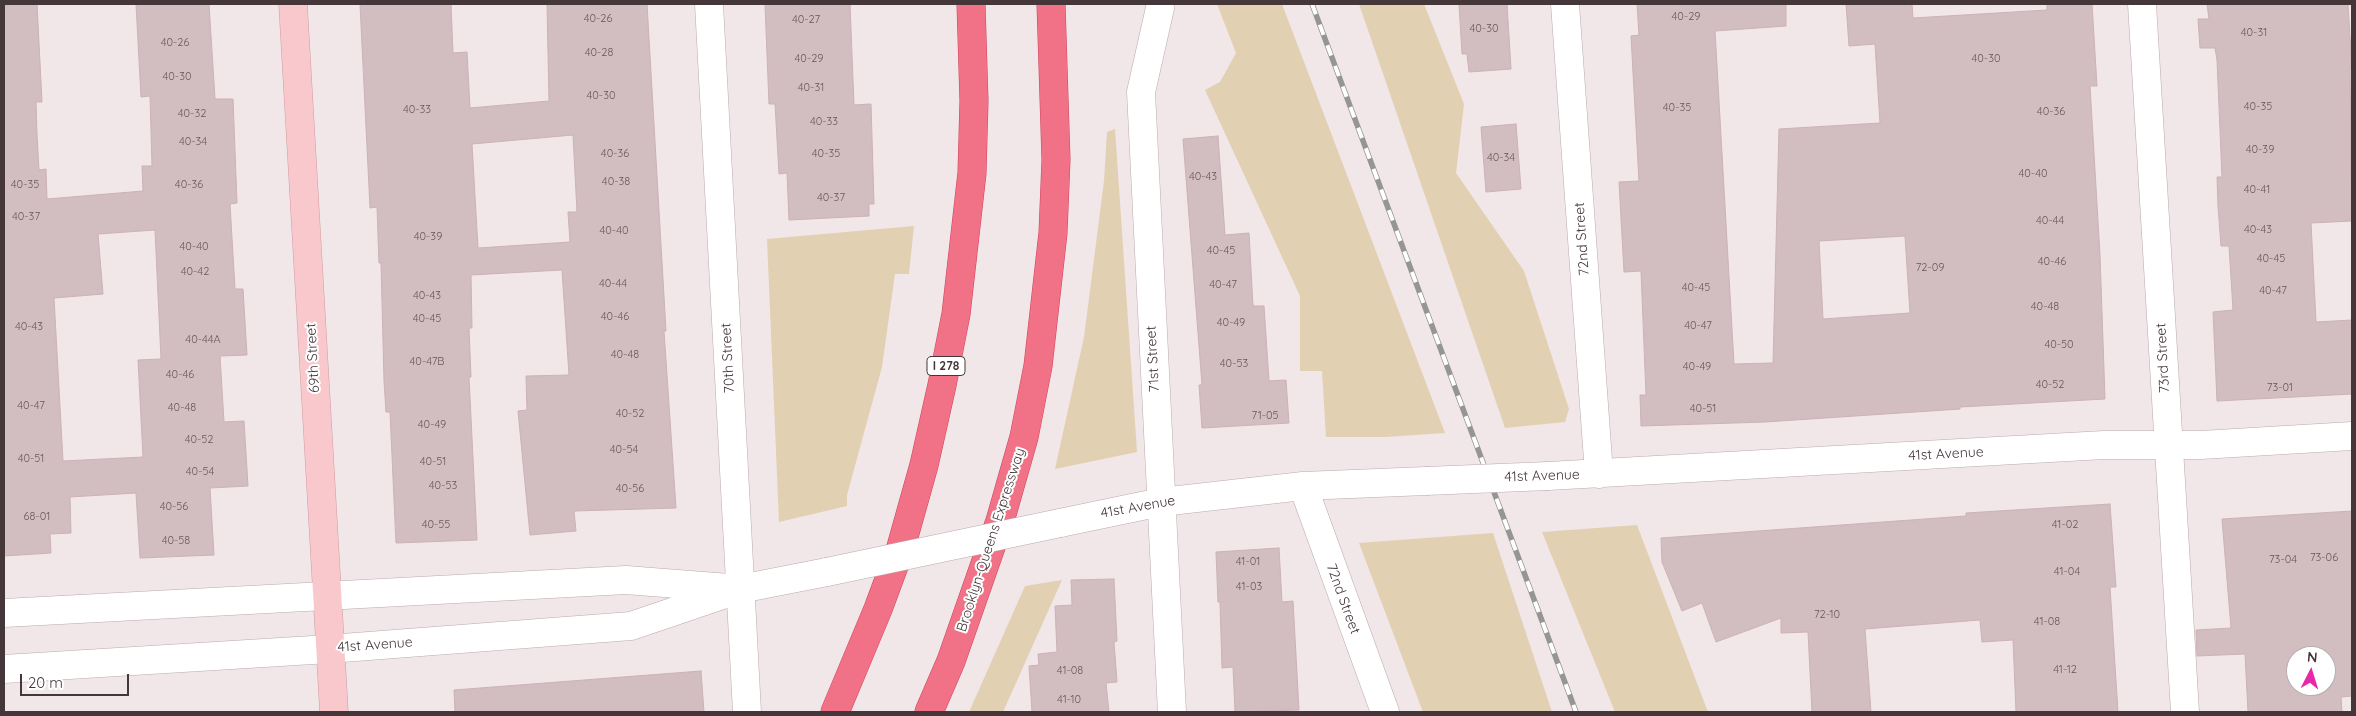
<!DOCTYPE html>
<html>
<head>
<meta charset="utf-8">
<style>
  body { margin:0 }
  #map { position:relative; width:2356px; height:716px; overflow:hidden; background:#f1e6e8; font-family:Quicksand,sans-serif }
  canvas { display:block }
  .frame { position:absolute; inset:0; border:5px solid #443639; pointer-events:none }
  .north { position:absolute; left:2286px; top:646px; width:50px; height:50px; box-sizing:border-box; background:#fff; border:1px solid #b4afb0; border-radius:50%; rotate:5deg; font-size:14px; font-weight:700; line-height:20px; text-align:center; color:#443639 }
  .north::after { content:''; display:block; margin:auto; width:18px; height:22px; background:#e628a9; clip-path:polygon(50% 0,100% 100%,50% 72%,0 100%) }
  .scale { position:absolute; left:20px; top:674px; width:109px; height:22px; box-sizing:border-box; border:2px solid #443639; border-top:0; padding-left:6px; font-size:15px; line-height:18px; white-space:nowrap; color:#443639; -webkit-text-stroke:4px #fff; paint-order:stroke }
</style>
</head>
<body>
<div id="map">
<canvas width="2356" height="716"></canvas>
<div class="frame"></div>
<div class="north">N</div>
<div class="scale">20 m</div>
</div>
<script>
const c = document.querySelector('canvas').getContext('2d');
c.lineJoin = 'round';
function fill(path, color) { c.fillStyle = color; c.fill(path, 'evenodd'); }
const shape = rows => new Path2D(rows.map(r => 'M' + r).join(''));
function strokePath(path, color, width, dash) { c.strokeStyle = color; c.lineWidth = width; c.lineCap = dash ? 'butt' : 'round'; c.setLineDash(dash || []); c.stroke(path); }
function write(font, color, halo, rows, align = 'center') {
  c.font = font + ' Quicksand,sans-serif'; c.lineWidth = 4; c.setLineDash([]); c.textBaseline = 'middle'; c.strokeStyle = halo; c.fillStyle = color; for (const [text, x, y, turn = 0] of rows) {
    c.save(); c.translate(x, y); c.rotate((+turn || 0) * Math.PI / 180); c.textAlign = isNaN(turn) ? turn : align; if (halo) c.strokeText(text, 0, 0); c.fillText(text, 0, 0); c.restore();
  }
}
fill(shape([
  [1217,4,1282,4,1445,433,1386,437,1326,437,1322,371,1300,371,1300,296,1205,90,1220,82,1236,53],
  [1359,4,1424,4,1464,104,1456,173,1524,271,1569,409,1565,422,1505,428],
  [1115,129,1137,452,1055,469,1084,337,1104,181,1107,132],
  [914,226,909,274,895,274,882,367,847,495,847,506,779,522,767,239],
  [1637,525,1708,712,1615,712,1542,532],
  [1493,533,1552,712,1423,712,1359,543],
  [1062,580,1003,712,969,712,1025,586]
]), '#e2d0b2');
const building = shape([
  [4,4,37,4,42,102,36,102,37,135,39,170,46,169,47,199,143,191,142,166,152,166,150,96,141,97,136,4,209,4,215,99,233,99,237,203,230,204,235,289,243,289,247,355,220,356,224,422,244,421,248,486,210,488,214,555,140,558,136,493,70,497,71,533,50,534,51,553,4,556,4,4],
  [155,230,161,359,138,360,143,457,63,461,54,298,103,294,98,234,155,230],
  [360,4,451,4,453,53,467,52,470,108,549,101,547,4,647,4,666,331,664,331,676,508,574,511,576,531,530,535,518,411,527,410,526,376,569,375,562,270,471,275,472,328,469,328,471,377,469,377,477,540,396,543,390,412,386,412,384,381,381,263,379,263,377,207,370,208,360,4],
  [573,135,577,212,568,212,570,242,478,248,472,144,573,135],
  [765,4,850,4,854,105,871,104,874,204,869,204,869,216,789,220,787,173,779,174,775,104,769,104,765,4],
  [1459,4,1507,4,1511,69,1469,72,1467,54,1462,54,1459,4],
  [1637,4,1786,4,1786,26,1715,31,1734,364,1773,363,1779,129,1880,123,1875,44,1849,46,1846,4,1912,4,1913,18,2047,10,2047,4,2092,4,2097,86,2090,86,2100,255,2105,399,1960,407,1960,409,1765,422,1641,426,1640,395,1646,395,1641,271,1624,272,1619,182,1639,181,1631,36,1639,35,1637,4],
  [1905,236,1910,313,1823,319,1819,241,1905,236],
  [2207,4,2348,4,2352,69,2350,69,2352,221,2311,223,2316,322,2352,320,2352,394,2217,401,2213,312,2233,310,2229,246,2221,246,2218,206,2217,177,2222,177,2217,60,2215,48,2200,48,2198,19,2209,19,2207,4],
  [1516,124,1521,189,1486,192,1481,127,1516,124],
  [1218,136,1225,235,1249,233,1253,306,1264,306,1269,381,1286,380,1289,423,1202,428,1199,385,1202,385,1183,139,1218,136],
  [2110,504,2116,587,2110,587,2118,712,2016,712,2013,640,1982,642,1980,620,1865,629,1871,712,1812,712,1808,632,1781,633,1781,618,1716,642,1702,603,1682,611,1662,562,1661,538,1966,516,1966,513,2110,504],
  [2352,511,2352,696,2341,697,2342,712,2248,712,2245,654,2197,656,2196,630,2231,628,2222,519,2352,511],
  [2296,656,2326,656,2326,686,2296,686,2296,656],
  [1279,548,1282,602,1293,601,1299,710,1235,712,1233,667,1222,668,1220,602,1218,602,1216,552,1279,548],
  [1114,579,1117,641,1114,642,1117,682,1106,683,1109,712,1032,712,1029,666,1039,665,1038,654,1057,652,1055,606,1072,605,1071,580,1114,579],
  [701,671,704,712,455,712,454,690,701,671]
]);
fill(building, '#d2bdc1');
strokePath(building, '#ccb1b7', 1);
const street = shape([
  [709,4,747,712],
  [1565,4,1599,474],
  [2142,4,2185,712],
  [1160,8,1141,92,1172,712],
  [1548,476,2104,445,2201,445,2352,436],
  [1303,486,1385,712],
  [1060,523,1161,502,1303,486,1426,481],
  [4,613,626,580,729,588],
  [4,669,329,649,631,626,740,589,827,572]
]);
const secondary = shape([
  [293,4,334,712]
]);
const highway = shape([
  [835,712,878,609,901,547,924,465,942,385,956,314,972,173,974,101,971,4],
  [929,712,951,661,1000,521,1024,437,1038,366,1053,233,1056,160,1051,4]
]);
strokePath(street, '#bcaaad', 29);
strokePath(secondary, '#d09ca0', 29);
strokePath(highway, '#cf435e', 29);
strokePath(street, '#fff', 28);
strokePath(secondary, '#f9c8cc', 28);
strokePath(highway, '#f17286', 28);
const rail = shape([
  [1312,4,1576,712]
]);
strokePath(rail, '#959595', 5.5);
strokePath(rail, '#fff', 4, [11]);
const streetBridge = shape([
  [1426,481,1548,476],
  [827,572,1060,523]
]);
strokePath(streetBridge, '#bcaaad', 29, []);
strokePath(streetBridge, '#fff', 28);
write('11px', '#68585b', null, [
  ["40-29",1686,17],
  ["40-26",598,19],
  ["40-27",806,20],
  ["40-30",1484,29],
  ["40-31",2254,33],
  ["40-26",175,43],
  ["40-28",599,53],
  ["40-29",809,59],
  ["40-30",1986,59],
  ["40-30",177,77],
  ["40-31",811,88],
  ["40-30",601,96],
  ["40-35",2258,107],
  ["40-35",1677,108],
  ["40-33",417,110],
  ["40-36",2051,112],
  ["40-32",192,114],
  ["40-33",824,122],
  ["40-34",193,142],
  ["40-39",2260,150],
  ["40-36",615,154],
  ["40-35",826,154],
  ["40-34",1501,158],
  ["40-40",2033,174],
  ["40-43",1203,177],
  ["40-38",616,182],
  ["40-35",25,185],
  ["40-36",189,185],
  ["40-41",2257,190],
  ["40-37",831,198],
  ["40-37",26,217],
  ["40-44",2050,221],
  ["40-43",2258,230],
  ["40-40",614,231],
  ["40-39",428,237],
  ["40-40",194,247],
  ["40-45",1221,251],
  ["40-45",2271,259],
  ["40-46",2052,262],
  ["72-09",1930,268],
  ["40-42",195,272],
  ["40-44",613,284],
  ["40-47",1223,285],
  ["40-45",1696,288],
  ["40-47",2273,291],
  ["40-43",427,296],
  ["40-48",2045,307],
  ["40-46",615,317],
  ["40-45",427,319],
  ["40-49",1231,323],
  ["40-47",1698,326],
  ["40-43",29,327],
  ["40-44A",203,340],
  ["40-50",2059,345],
  ["40-48",625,355],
  ["40-47B",427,362],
  ["40-53",1234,364],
  ["40-49",1697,367],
  ["40-46",180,375],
  ["40-52",2050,385],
  ["73-01",2280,388],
  ["40-47",31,406],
  ["40-48",182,408],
  ["40-51",1703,409],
  ["40-52",630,414],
  ["71-05",1265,416],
  ["40-49",432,425],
  ["40-52",199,440],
  ["40-54",624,450],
  ["40-51",31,459],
  ["40-51",433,462],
  ["40-54",200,472],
  ["40-53",443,486],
  ["40-56",630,489],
  ["40-56",174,507],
  ["68-01",37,517],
  ["40-55",436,525],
  ["41-02",2065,525],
  ["40-58",176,541],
  ["73-06",2324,558],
  ["73-04",2283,560],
  ["41-01",1248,562],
  ["41-04",2067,572],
  ["41-03",1249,587],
  ["72-10",1827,615],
  ["41-08",2047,622],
  ["41-12",2065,670],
  ["41-08",1070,671],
  ["41-10",1069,700]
]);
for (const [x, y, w] of [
  [946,366,38]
]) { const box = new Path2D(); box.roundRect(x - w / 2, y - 9.5, w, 19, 4); c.fillStyle = '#fff'; c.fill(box); strokePath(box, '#443639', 1); }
write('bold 12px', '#443639', null, [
  ["I 278",946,366]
]);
write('14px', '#443639', '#fff', [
  ["72nd Street",1582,239,-94],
  ["69th Street",313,358,-93],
  ["70th Street",728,358,-93],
  ["73rd Street",2163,358,-93],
  ["71st Street",1153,359,-93],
  ["41st Avenue",1946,454,-3],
  ["41st Avenue",1542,476,-2],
  ["41st Avenue",1138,507,-10],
  ["Brooklyn-Queens Expressway",991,540,-72],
  ["72nd Street",1343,599,70],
  ["41st Avenue",375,645,-4]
]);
</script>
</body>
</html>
